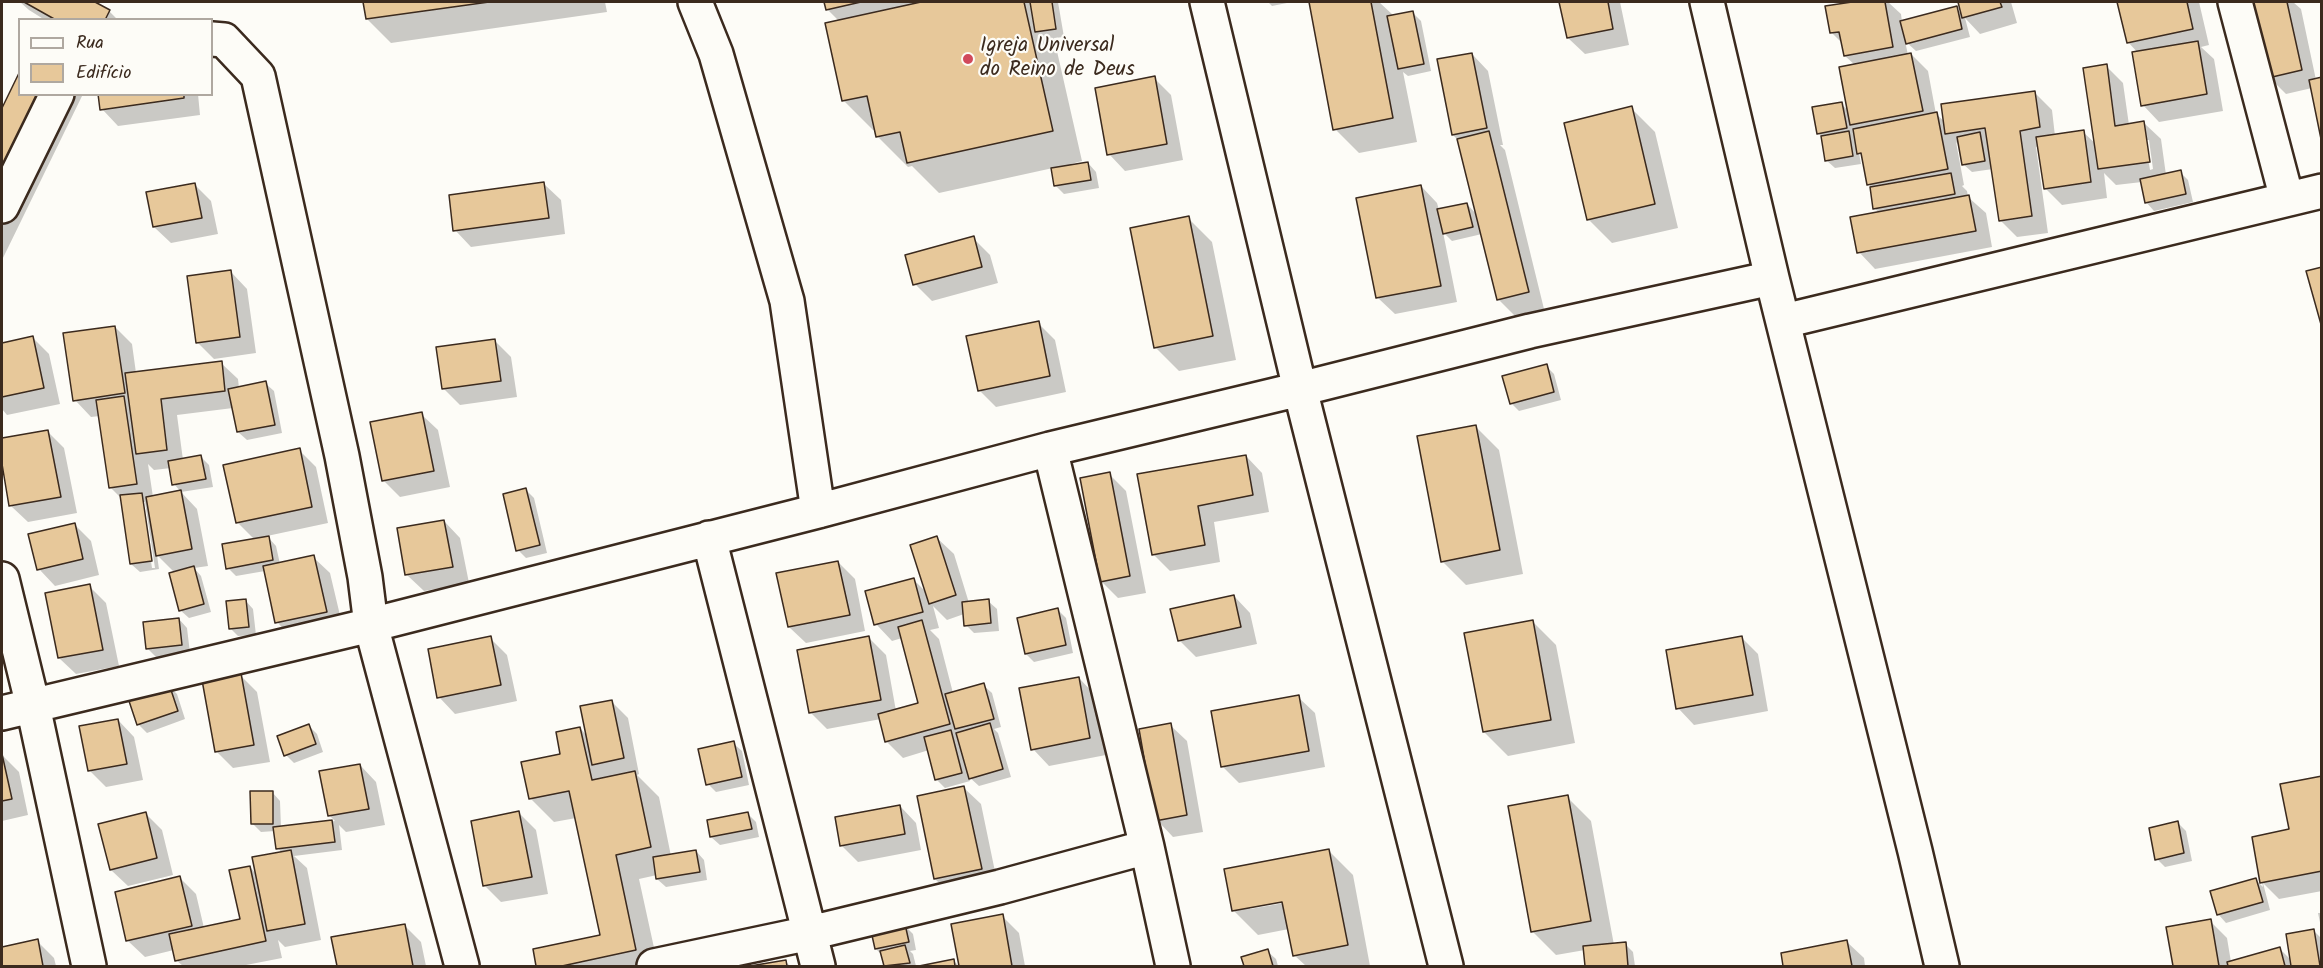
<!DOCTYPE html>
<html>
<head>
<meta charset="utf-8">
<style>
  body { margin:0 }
  #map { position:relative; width:2323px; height:968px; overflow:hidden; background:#fdfcf7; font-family:Kalam,sans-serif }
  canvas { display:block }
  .frame { position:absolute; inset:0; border:3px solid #3b2a1e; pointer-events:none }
  .legend { position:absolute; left:18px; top:18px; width:195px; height:78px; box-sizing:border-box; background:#fdfcf7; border:2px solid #afa8a0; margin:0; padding:8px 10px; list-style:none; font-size:18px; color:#3b2a1e }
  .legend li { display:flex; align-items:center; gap:12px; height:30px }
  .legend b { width:30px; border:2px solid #afa8a0 }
</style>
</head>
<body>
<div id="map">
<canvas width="2323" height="968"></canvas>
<div class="frame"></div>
<ul class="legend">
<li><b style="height:8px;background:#fdfcf7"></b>Rua</li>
<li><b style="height:16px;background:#e7c89a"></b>Edifício</li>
</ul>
</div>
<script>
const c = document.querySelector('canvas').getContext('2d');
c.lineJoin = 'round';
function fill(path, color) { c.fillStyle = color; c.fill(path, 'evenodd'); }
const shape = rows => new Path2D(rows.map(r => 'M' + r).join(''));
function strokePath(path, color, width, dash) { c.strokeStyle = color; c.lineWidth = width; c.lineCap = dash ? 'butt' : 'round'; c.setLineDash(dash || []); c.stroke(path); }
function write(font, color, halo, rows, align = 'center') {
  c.font = font + ' Kalam,sans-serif'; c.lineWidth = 4.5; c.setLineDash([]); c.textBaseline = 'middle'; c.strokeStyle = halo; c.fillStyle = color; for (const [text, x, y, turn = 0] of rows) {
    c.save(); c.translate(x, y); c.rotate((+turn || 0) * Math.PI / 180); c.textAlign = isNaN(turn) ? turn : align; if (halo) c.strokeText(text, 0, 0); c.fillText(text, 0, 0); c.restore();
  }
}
fill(shape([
  [20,2,92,2,109,11,118,20,45,20,29,10],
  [365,2,605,2,607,12,391,43,367,19],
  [825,2,1058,2,1064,37,1054,38,1082,161,1071,164,1072,166,1088,163,1096,172,1099,188,1064,194,1055,185,1053,168,939,193,912,166,908,167,878,137,876,130,873,130,843,100,839,21,827,9],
  [1268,2,1292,2,1272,6],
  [1311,2,1379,2,1393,15,1413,13,1421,21,1431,71,1408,76,1403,72,1417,142,1359,153,1335,129],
  [1561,2,1620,2,1629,45,1585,54,1568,38],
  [1861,2,1888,2,1901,14,1902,22,1956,8,1963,15,1960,2,2011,2,2017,23,1980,34,1965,18,1970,37,1916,51,1905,41,1908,55,1911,54,1928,71,1936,114,1945,122,2035,93,2052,110,2055,136,2083,132,2096,144,2106,66,2123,83,2129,125,2144,123,2161,139,2166,175,2180,172,2188,180,2193,202,2154,211,2146,202,2142,182,2116,185,2104,173,2107,198,2062,205,2045,188,2039,146,2036,147,2048,233,2017,237,2000,220,1993,169,1972,172,1963,164,1960,147,1956,142,1964,185,1962,186,1967,191,1968,197,1986,213,1992,247,1875,269,1859,252,1880,213,1875,209,1864,158,1859,153,1861,164,1835,168,1826,160,1823,138,1818,133,1841,104,1849,111,1855,65,1845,56,1843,44,1832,33,1827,8],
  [2145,140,2149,140,2153,169,2150,170],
  [2119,2,2199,2,2209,45,2201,47,2214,59,2223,111,2159,122,2143,105,2138,53,2128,42],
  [2252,2,2293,2,2301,9,2316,80,2312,88,2286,94,2270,78],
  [1472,54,1488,71,1503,145,1500,145,1505,150,1544,309,1515,316,1498,299,1482,234,1452,241,1443,232,1457,302,1395,314,1378,298,1421,186,1437,203,1439,210,1467,204,1477,215,1459,141,1453,135],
  [20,74,20,94,83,94,2,260,2,111],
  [1154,78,1171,95,1183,160,1125,171,1109,154],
  [100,94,198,94,200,115,118,126,102,109],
  [1631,108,1655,132,1678,228,1612,243,1588,219],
  [194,184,211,201,218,234,171,243,154,227],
  [544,184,561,200,565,234,471,247,455,230],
  [1188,218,1212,242,1236,360,1179,371,1155,347],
  [973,238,990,255,998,283,932,301,915,284],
  [231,272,247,289,256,353,214,359,197,342],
  [1038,323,1055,340,1066,392,996,407,979,390],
  [115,327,132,344,136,373,221,363,238,379,239,388,265,383,274,391,282,433,247,440,238,432,233,408,177,415,183,460,201,457,209,465,213,487,181,492,197,509,208,566,194,568,201,576,211,612,189,618,180,610,175,573,157,555,159,569,140,572,131,564,122,499,110,487,100,416,91,417,75,400],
  [148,464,154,470,171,468,174,484,181,492,153,497],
  [142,502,145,502,155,568,152,568],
  [33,338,49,354,60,404,7,415,2,409,2,344],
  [494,340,511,357,517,397,460,405,443,388],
  [1546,366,1554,374,1561,400,1519,411,1511,403],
  [421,414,438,430,450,487,400,497,383,480],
  [1475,426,1499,450,1523,574,1466,585,1442,561],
  [48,432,64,448,77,513,28,522,11,506,2,456,2,440],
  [299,450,316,467,328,523,267,536,276,546,280,564,313,557,330,573,343,628,293,639,277,622,265,571,236,576,228,568,255,540,237,522],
  [1246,456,1262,473,1269,512,1214,522,1220,562,1170,571,1153,554,1139,475],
  [1109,474,1126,491,1146,593,1118,598,1102,582],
  [526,490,534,498,547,553,526,558,518,550],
  [444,521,460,538,469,583,424,591,407,575,398,530],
  [74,524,91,541,99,575,55,586,39,569],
  [937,538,954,554,969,603,988,601,997,609,999,631,974,633,966,625,964,614,947,620,933,606,939,628,930,630,939,639,953,693,983,685,992,693,1001,727,994,729,998,733,1011,777,979,786,968,776,970,781,945,788,936,779,929,750,903,758,886,741,881,719,827,729,810,712,869,638,886,655,896,711,920,705,902,638,892,641,876,624,914,580,927,593],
  [838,562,855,579,865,631,806,643,789,627],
  [89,586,106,603,119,666,76,674,59,658],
  [1234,596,1250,613,1257,644,1196,657,1179,640],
  [245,600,253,609,256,635,238,636,230,628],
  [1058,610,1066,618,1073,653,1034,662,1026,654],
  [179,619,187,628,190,653,156,657,148,649],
  [1532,621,1556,645,1575,743,1508,756,1484,732],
  [1741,637,1758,654,1768,711,1694,725,1678,708],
  [490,638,507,655,517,701,455,714,439,697],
  [240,675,257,692,270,762,233,768,217,752],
  [1079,678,1095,695,1106,755,1049,766,1033,749],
  [168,686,177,694,185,719,147,733,138,724],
  [1298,697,1315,713,1325,767,1239,783,1223,767],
  [611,701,628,718,639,774,637,775,659,797,671,856,696,851,704,860,707,880,666,887,657,879,657,875,639,879,658,966,538,966,534,950,601,936,576,818,554,822,530,798,580,728,587,736],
  [118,720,134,737,143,780,106,787,89,770],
  [1170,725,1187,741,1203,832,1173,837,1157,820],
  [309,726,317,734,323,752,294,763,286,755],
  [733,743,742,751,749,785,716,792,708,784],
  [2,755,19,772,28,815,2,821],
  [360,765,376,782,385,825,346,832,339,825,342,850,294,856,307,868,321,940,285,947,278,940,282,958,241,966,183,966,176,960,174,950,145,957,128,941,180,878,196,894,204,928,241,920,250,867,257,875,282,853,278,848,275,831,261,832,252,823,272,792,280,801,281,828,335,821,330,816],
  [2322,777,2322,891,2279,899,2263,883,2270,910,2226,923,2218,914,2256,880,2263,887,2253,838,2290,830],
  [964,788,981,804,998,886,952,895,935,879],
  [1567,797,1591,821,1614,945,1625,944,1633,952,1635,966,1586,966,1585,950,1556,955,1532,931],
  [900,806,916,823,921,850,858,862,841,845],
  [145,813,162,830,173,875,128,886,111,870],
  [519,813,536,830,548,894,501,902,484,885],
  [748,814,756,822,759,837,720,845,711,837],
  [2178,823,2186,831,2192,861,2165,867,2157,859],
  [1329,851,1353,875,1370,966,1306,966,1294,955,1289,929,1258,935,1234,911,1226,871],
  [1289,899,1290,902,1250,909,1250,906],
  [2318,913,2322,913,2322,932],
  [1002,916,1019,933,1025,966,960,966,952,925],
  [2210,921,2227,938,2231,962,2280,949,2291,960,2313,930,2322,939,2322,966,2174,966,2168,928],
  [404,925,421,942,426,966,338,966,333,939],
  [905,926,913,934,916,950,910,951,913,954,916,966,885,966,882,955,876,949],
  [37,941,54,958,56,966,2,966,2,948],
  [1847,942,1864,958,1865,966,1785,966,1783,954],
  [1267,951,1276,959,1278,966,1246,966,1243,958],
  [953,960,959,966,922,966],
  [785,961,790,966,758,966]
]), '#0003');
const building = shape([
  [24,2,95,2,110,10,105,20,56,20,24,2],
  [363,2,489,2,366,19,363,2],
  [824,2,861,2,826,10,824,2],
  [921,2,1024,2,1053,131,907,163,900,132,876,137,867,96,842,101,825,23,921,2],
  [1030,2,1052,2,1056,29,1035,32,1030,2],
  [1309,2,1371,2,1393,118,1333,130,1309,2],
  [1559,2,1608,2,1613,29,1567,38,1559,2],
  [1852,2,1885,2,1893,47,1844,56,1839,32,1830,33,1825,6,1852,2],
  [1958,2,2000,2,2002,7,1962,18,1958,2],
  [2117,2,2187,2,2193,29,2127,43,2117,2],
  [2251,2,2287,2,2302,70,2268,78,2251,2],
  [1957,6,1962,29,1906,44,1900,21,1957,6],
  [1413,11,1424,64,1398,69,1387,16,1413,11],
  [2198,41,2207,94,2141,106,2132,52,2198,41],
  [1472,53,1487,128,1452,135,1437,59,1472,53],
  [1911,53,1923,111,1850,125,1839,67,1911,53],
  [2107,64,2115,126,2144,121,2150,162,2098,169,2083,68,2107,64],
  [20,71,20,94,47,94,2,188,2,108,20,71],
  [1155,76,1167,144,1107,155,1095,88,1155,76],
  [2322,77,2322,139,2321,139,2309,80,2322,77],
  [2035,91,2040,127,2020,131,2032,216,1999,221,1985,128,1945,134,1941,104,2035,91],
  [98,94,184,94,184,98,100,110,98,94],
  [1842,102,1847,128,1817,134,1812,107,1842,102],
  [1632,106,1655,204,1587,220,1564,123,1632,106],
  [1937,112,1948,169,1867,185,1861,153,1857,154,1853,129,1937,112],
  [2084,130,2091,182,2044,189,2036,137,2084,130],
  [1489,131,1529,292,1497,300,1457,139,1489,131],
  [1849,131,1853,156,1825,161,1821,136,1849,131],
  [1980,132,1985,161,1962,165,1957,137,1980,132],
  [1088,162,1091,180,1054,186,1051,168,1088,162],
  [2181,170,2186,194,2145,203,2140,179,2181,170],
  [1951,173,1955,194,1873,209,1870,187,1951,173],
  [544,182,549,218,453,231,449,195,544,182],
  [195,183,202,218,153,227,146,192,195,183],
  [1421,185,1441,286,1376,298,1356,198,1421,185],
  [1969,195,1976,231,1857,253,1850,217,1969,195],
  [1467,203,1473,227,1443,234,1437,209,1467,203],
  [1189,216,1213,336,1154,348,1130,228,1189,216],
  [974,236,982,267,913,285,905,255,974,236],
  [2322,267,2322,328,2306,271,2322,267],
  [231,270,240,337,196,343,187,276,231,270],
  [1039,321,1050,376,978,391,966,336,1039,321],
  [115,326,125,393,73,401,63,333,115,326],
  [33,336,44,388,2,397,2,343,33,336],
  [495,339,501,381,442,389,436,347,495,339],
  [222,361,225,391,161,399,167,450,136,454,125,373,222,361],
  [1547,364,1554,392,1510,404,1502,376,1547,364],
  [266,381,275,425,237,432,228,389,266,381],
  [124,396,137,484,109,488,96,400,124,396],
  [422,412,434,471,382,481,370,422,422,412],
  [1476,425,1500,550,1441,562,1417,436,1476,425],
  [48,430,61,497,9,506,2,464,2,438,48,430],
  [300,448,312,507,236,523,223,465,300,448],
  [201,455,206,479,172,485,168,461,201,455],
  [1246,455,1253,495,1198,506,1205,545,1152,555,1137,474,1246,455],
  [1110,472,1130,576,1100,582,1080,478,1110,472],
  [526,488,540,545,516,551,503,494,526,488],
  [181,490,192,549,156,556,146,497,181,490],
  [142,493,152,561,130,564,120,495,142,493],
  [444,520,453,567,405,575,397,528,444,520],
  [75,523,83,559,37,570,28,534,75,523],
  [269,536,273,560,226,569,222,544,269,536],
  [937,536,956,595,929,604,910,545,937,536],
  [314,555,327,612,275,623,263,566,314,555],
  [838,561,850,615,788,627,776,573,838,561],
  [194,566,204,604,179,611,169,573,194,566],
  [914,578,923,612,874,625,865,591,914,578],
  [90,584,103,650,58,658,45,593,90,584],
  [1234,595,1241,627,1178,641,1170,609,1234,595],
  [246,599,249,627,229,629,226,601,246,599],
  [989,599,991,623,964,626,962,602,989,599],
  [1058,608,1066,645,1025,654,1017,618,1058,608],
  [179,618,182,645,146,649,143,622,179,618],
  [922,620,950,724,885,742,878,714,918,703,898,627,922,620],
  [1533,620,1551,720,1483,732,1464,633,1533,620],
  [491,636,501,685,437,698,428,649,491,636],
  [869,636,881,700,809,713,797,650,869,636],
  [1742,636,1753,695,1676,709,1666,650,1742,636],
  [241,673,254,745,215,752,202,680,241,673],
  [1079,677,1090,738,1031,750,1019,688,1079,677],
  [984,683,994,719,955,729,945,694,984,683],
  [169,684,178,711,137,725,128,698,169,684],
  [1299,695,1309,751,1221,767,1211,711,1299,695],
  [612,700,624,758,592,765,580,706,612,700],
  [118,719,127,764,88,771,79,726,118,719],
  [990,723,1003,769,969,779,956,733,990,723],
  [1171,723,1187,815,1155,821,1139,729,1171,723],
  [309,724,316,744,284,756,277,736,309,724],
  [580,727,592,780,635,771,651,847,616,855,636,950,562,966,536,966,533,949,600,935,569,791,529,799,521,762,560,754,556,732,580,727],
  [951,730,962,773,935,780,924,737,951,730],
  [734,741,742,777,706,785,698,749,734,741],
  [2,754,12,799,2,801,2,754],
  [360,764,369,809,328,816,319,771,360,764],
  [2322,776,2322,871,2260,883,2252,837,2289,829,2280,784,2322,776],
  [964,786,982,869,934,879,917,796,964,786],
  [250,791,273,791,273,824,251,824,250,791],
  [1568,795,1591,921,1531,932,1508,806,1568,795],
  [900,805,905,834,840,846,835,817,900,805],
  [519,811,532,877,483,886,471,821,519,811],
  [146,812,157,858,110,870,98,824,146,812],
  [748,812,752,829,710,837,707,820,748,812],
  [332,820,335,842,276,849,273,827,332,820],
  [2178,821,2184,853,2155,860,2149,828,2178,821],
  [1329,849,1348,945,1293,956,1282,902,1232,911,1224,869,1329,849],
  [291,850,305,924,267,931,252,857,291,850],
  [696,850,700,872,656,879,653,857,696,850],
  [250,866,266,941,175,961,169,934,240,919,229,870,250,866],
  [180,876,192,926,126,941,115,892,180,876],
  [2256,878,2263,902,2217,915,2210,891,2256,878],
  [1003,914,1012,966,959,966,951,924,1003,914],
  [2211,919,2219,966,2173,966,2166,927,2211,919],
  [405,924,413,966,337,966,331,937,405,924],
  [905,924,909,942,875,949,871,931,905,924],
  [2314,929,2320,966,2291,966,2286,934,2314,929],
  [38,939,43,966,2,966,2,947,38,939],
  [1847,940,1852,966,1783,966,1781,953,1847,940],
  [1626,942,1628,966,1585,966,1583,946,1626,942],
  [905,945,910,963,884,966,880,951,905,945],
  [2280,947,2285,966,2228,966,2227,962,2280,947],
  [1268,949,1273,966,1244,966,1241,957,1268,949],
  [954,959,955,966,919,966,954,959],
  [786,960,787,966,750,966,786,960]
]);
fill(building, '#e7c89a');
strokePath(building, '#3b2a1e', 1.5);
const minor = shape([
  [695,2,716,54,787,301,818,511],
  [1207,2,1300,389,1446,966],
  [1707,2,1772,278,1915,851,1942,966],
  [2235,2,2287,199],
  [212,39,224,40,258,76,342,456,365,577,371,625,462,966],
  [2,206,57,94],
  [1784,321,2322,191],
  [1050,449,1147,847,1173,966],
  [709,538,818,966],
  [2,579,33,706,89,966],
  [2,713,371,625,818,511,1050,449,1300,389,1530,331,1772,278],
  [654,966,810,933,1000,887,1147,847]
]);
strokePath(minor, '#3b2a1e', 38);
strokePath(minor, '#fdfcf7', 33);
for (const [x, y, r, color] of [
  [968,59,6,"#d1495b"]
]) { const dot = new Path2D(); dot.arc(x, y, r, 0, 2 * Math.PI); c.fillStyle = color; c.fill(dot); strokePath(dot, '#fdfcf7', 2); }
write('21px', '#3b2a1e', '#fdfcf7', [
  ["Igreja Universal",980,47],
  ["do Reino de Deus",980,71]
], 'left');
</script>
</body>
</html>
